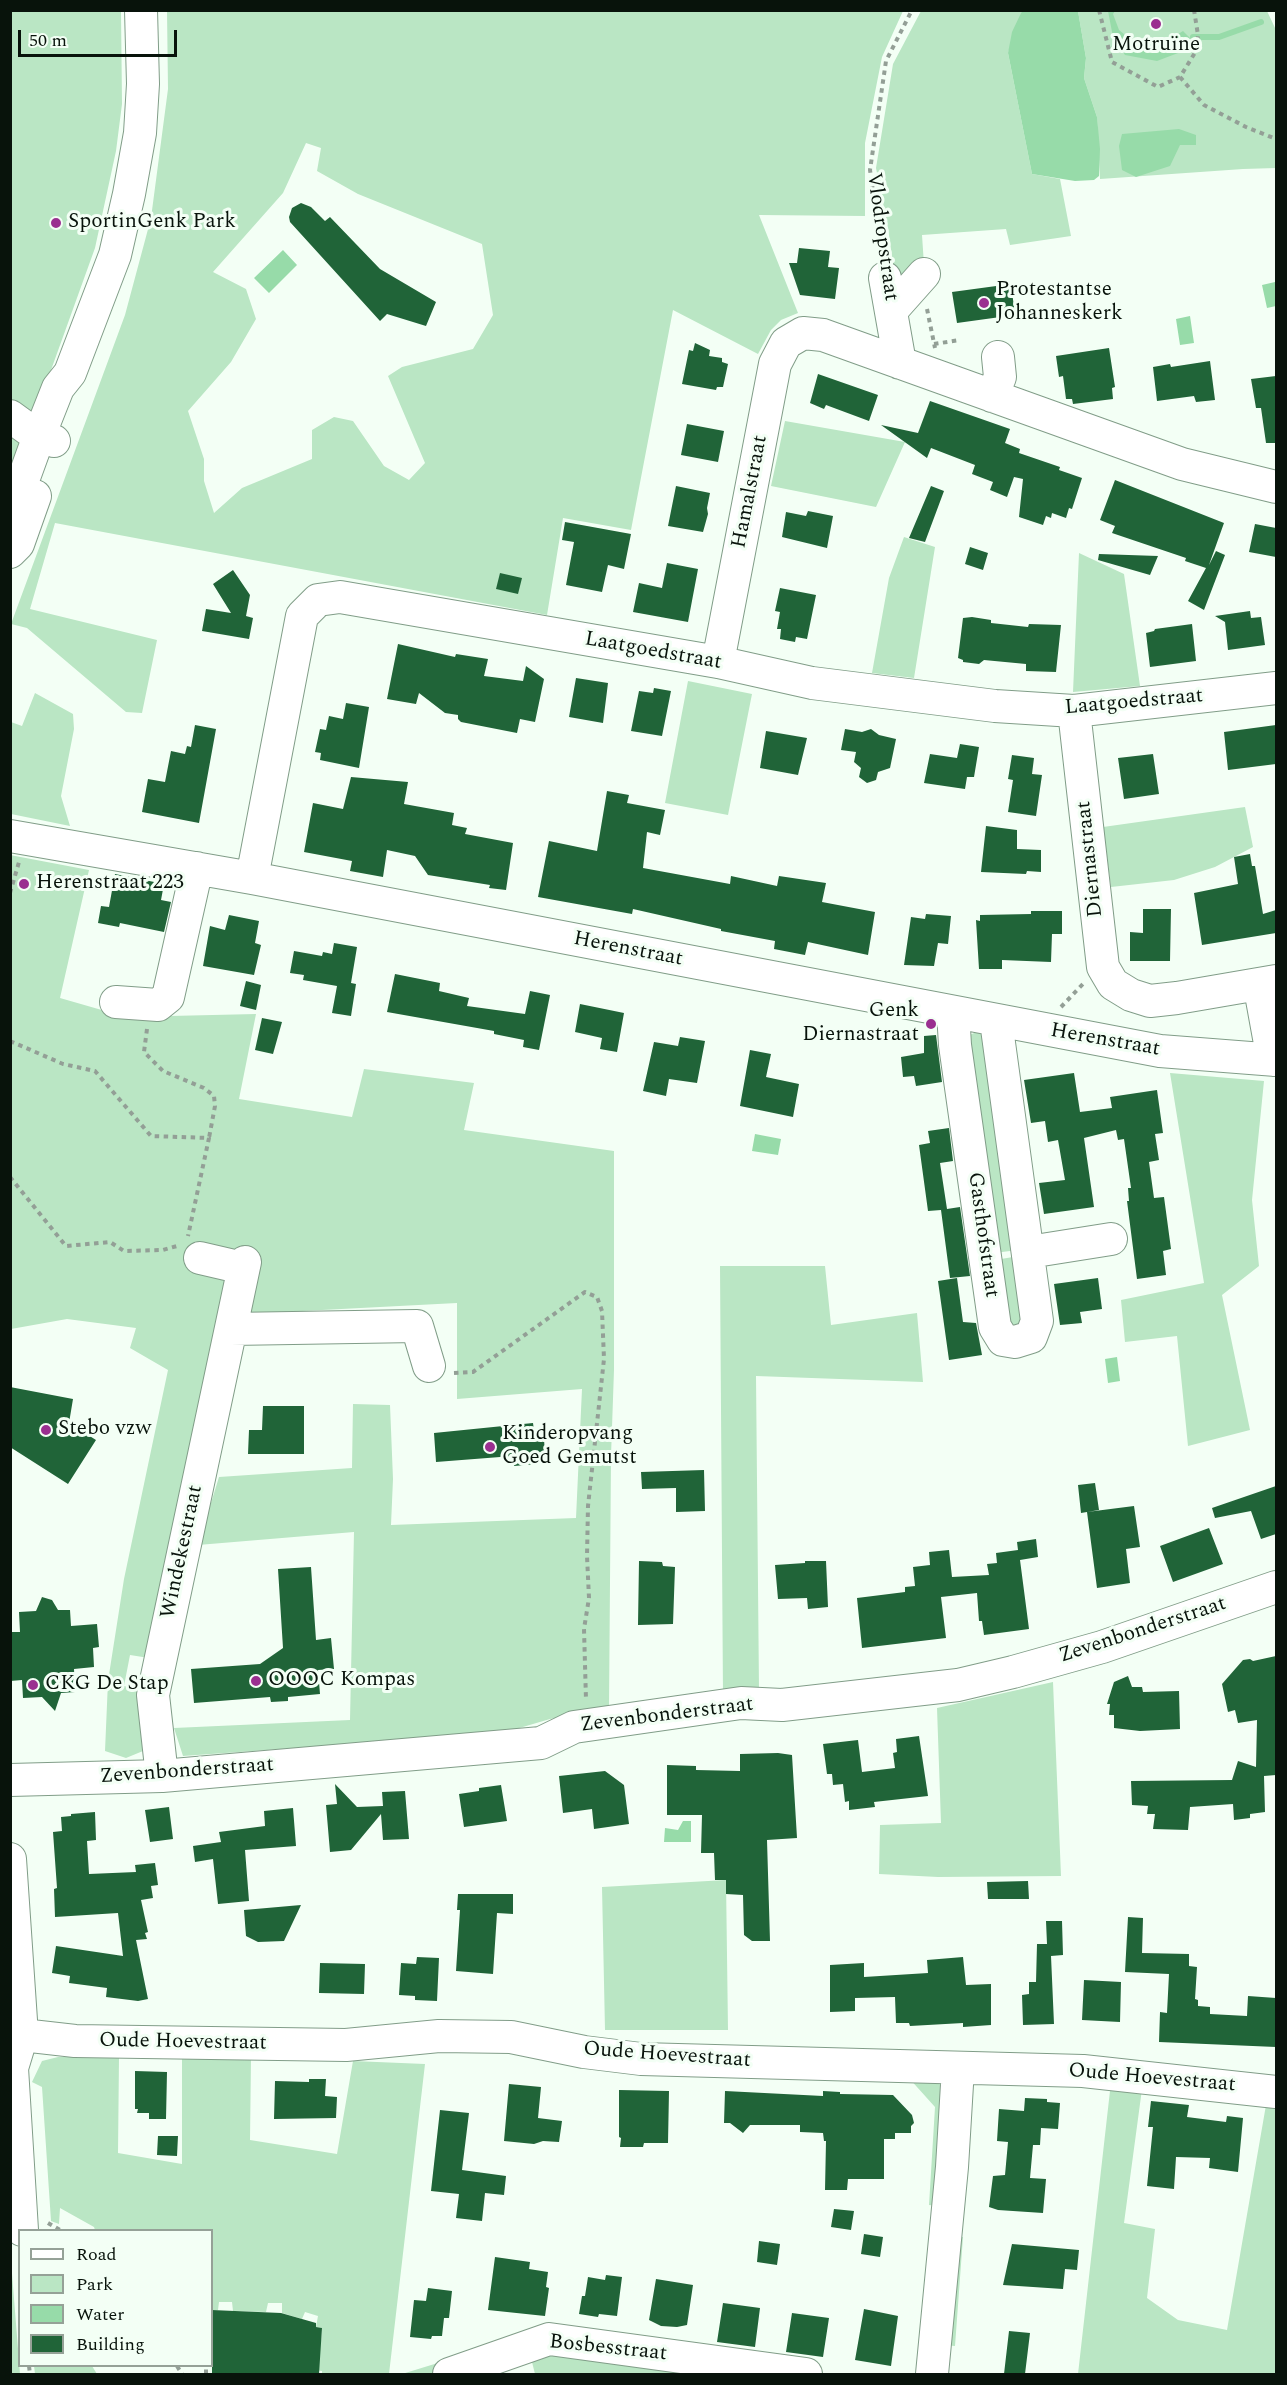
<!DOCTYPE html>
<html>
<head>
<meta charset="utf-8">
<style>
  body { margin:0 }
  #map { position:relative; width:1287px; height:2385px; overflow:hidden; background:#f3fff5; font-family:Spectral,serif }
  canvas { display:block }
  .frame { position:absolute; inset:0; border:12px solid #08130b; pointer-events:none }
  .legend { position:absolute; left:18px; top:2229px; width:195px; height:138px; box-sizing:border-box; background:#f3fff5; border:2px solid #95a197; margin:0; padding:8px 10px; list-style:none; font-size:18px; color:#08130b }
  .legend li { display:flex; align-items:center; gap:12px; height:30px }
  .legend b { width:30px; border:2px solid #95a197 }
  .scale { position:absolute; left:18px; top:30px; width:159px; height:27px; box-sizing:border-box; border:3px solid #08130b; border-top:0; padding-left:8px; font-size:18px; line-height:21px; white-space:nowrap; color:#08130b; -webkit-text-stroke:4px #f3fff5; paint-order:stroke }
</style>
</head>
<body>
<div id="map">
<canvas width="1287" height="2385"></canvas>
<div class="frame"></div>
<ul class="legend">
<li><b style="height:8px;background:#fff"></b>Road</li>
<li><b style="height:16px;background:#bae6c4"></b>Park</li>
<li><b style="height:16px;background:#97dba9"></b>Water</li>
<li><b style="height:16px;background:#206438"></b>Building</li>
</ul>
<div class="scale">50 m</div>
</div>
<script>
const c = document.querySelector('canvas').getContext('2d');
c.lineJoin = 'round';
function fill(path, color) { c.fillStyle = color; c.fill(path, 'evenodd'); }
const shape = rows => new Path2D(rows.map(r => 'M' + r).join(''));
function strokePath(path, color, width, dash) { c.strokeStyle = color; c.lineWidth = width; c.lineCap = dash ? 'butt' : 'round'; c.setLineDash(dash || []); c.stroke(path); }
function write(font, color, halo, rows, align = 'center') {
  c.font = font + ' Spectral,serif'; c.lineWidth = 6; c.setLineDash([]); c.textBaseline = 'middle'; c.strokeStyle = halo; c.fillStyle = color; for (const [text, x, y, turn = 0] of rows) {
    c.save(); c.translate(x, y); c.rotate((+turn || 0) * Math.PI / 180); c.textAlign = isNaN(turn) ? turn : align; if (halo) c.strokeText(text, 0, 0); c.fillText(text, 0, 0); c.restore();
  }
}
fill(shape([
  [11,11,121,11,122,104,116,151,95,248,11,481],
  [167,11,903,11,882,57,865,143,865,216,759,215,798,313,781,320,771,330,758,354,673,310,631,530,563,518,547,615,55,523,30,609,157,640,142,713,126,712,27,628,11,624,125,315,151,218,168,89],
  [306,143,321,148,317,171,358,194,482,244,493,315,473,349,402,367,388,376,425,463,409,480,384,466,353,421,334,417,312,430,312,459,242,488,214,513,204,481,204,459,188,411,231,362,256,319,246,289,213,272,283,193],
  [921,11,1022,11,1008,53,1032,174,1060,179,1071,236,1010,245,1006,229,922,235,924,265,897,292,888,228,876,168,893,64],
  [1078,11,1267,11,1276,30,1276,168,1243,169,1100,179,1097,117,1084,78,1086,58],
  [785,421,905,442,876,507,771,486],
  [904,537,935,547,914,678,872,673,889,578],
  [1079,553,1124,574,1140,686,1073,692],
  [688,681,752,694,728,815,665,803],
  [35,693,73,714,74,729,61,796,70,826,11,814,11,722,22,726],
  [1245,807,1253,847,1215,867,1174,880,1111,887,1103,827],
  [10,855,89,870,60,998,126,1017,256,1014,239,1099,352,1117,364,1069,474,1083,464,1130,614,1151,614,1370,611,1456,609,1708,550,1719,516,1729,393,1741,183,1756,174,1728,350,1720,354,1532,198,1545,219,1477,352,1468,353,1404,390,1405,393,1479,391,1525,576,1518,582,1389,457,1399,457,1303,245,1314,235,1275,149,1658,130,1655,124,1686,143,1690,148,1739,143,1751,126,1758,105,1751,108,1681,124,1579,168,1370,130,1348,136,1328,67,1319,11,1329],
  [979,1031,989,1037,1018,1250,994,1253,962,1038],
  [1170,1073,1264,1081,1252,1200,1259,1266,1222,1295,1250,1430,1188,1446,1177,1336,1125,1342,1121,1300,1204,1283],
  [1019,1256,1032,1318,1009,1332,995,1260],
  [720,1266,825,1266,831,1325,917,1313,923,1382,756,1376,759,1690,723,1697],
  [1053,1682,1061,1876,938,1877,879,1874,880,1825,941,1823,937,1708],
  [726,1880,728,2030,605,2030,602,1887],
  [58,2057,119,2057,118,2153,182,2164,182,2057,251,2057,250,2140,337,2154,353,2061,425,2064,389,2374,322,2374,322,2371,314,2370,321,2341,322,2328,316,2327,318,2316,305,2312,302,2319,282,2313,282,2303,268,2303,266,2312,233,2311,232,2302,219,2302,218,2310,212,2310,212,2230,95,2230,94,2227,60,2208,59,2224,51,2221,42,2087,32,2082,42,2061],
  [908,2077,939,2083,945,2092,939,2206,929,2205,935,2107],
  [1111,2082,1142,2089,1124,2223,1155,2229,1147,2298,1178,2320,1227,2330,1266,2105,1276,2106,1276,2374,1078,2374],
  [951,2235,963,2237,955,2346,943,2345],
  [11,2252,11,2261,20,2374,11,2374],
  [550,2351,746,2374,535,2374,531,2358],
  [454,2358,456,2365,430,2374,402,2374],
  [34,2366,92,2366,97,2374,35,2374]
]), '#bae6c4');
fill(shape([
  [1022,11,1078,11,1086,58,1084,78,1097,117,1100,149,1099,176,1094,180,1075,181,1032,174,1008,53,1012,32],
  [1108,11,1115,11,1113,14,1119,30,1136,44,1159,46,1183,31,1190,38,1186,50,1157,61,1125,55,1113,37],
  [1179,129,1196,135,1196,145,1180,145,1170,166,1136,177,1122,170,1119,146,1122,134],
  [283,250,297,265,269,293,254,278],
  [1275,282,1276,306,1267,308,1262,285],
  [1190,316,1194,343,1180,345,1176,319],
  [755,1134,781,1139,778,1155,752,1151],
  [1117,1357,1120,1381,1108,1383,1105,1359],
  [683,1821,691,1821,691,1842,664,1842,665,1828,678,1830]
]), '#97dba9');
strokePath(shape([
  [1193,37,1219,37,1261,22]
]), '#97dba9', 6);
fill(shape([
  [301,203,311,207,325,221,330,217,380,269,436,302,426,326,387,314,380,321,290,222,289,217,292,208],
  [799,248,830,251,828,267,839,268,835,299,800,295,789,263,797,263],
  [1011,284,1015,315,957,323,952,292],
  [695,343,710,350,709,356,722,358,722,362,728,364,723,387,717,387,716,390,682,384,689,350,693,351],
  [1109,348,1115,387,1112,388,1113,399,1073,404,1072,399,1066,399,1063,376,1059,377,1056,356],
  [1210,361,1215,400,1196,402,1194,396,1157,401,1153,367,1170,364,1171,367],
  [818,374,878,395,869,421,826,405,824,409,810,403],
  [1276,376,1276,443,1266,443,1261,408,1256,408,1251,379],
  [930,401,1010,429,1005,443,1020,449,1019,453,1060,467,1059,470,1082,478,1072,509,1069,508,1066,518,1052,513,1051,518,1046,516,1043,525,1019,517,1023,479,1014,477,1007,497,990,490,993,482,972,474,975,465,931,448,927,458,881,425,918,433],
  [687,424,724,431,718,462,681,455],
  [1115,480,1224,523,1209,565,1216,551,1225,555,1204,610,1188,601,1206,568,1185,561,1186,558,1112,533,1115,526,1100,520],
  [676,486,710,493,707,508,708,514,703,532,668,526],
  [931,486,944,491,925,542,909,538],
  [808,511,833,516,827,548,782,537,786,512,806,516],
  [565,522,631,534,624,569,608,565,602,592,566,585,574,542,562,540],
  [1255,524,1276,528,1276,557,1249,552],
  [970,547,988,553,983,570,965,564],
  [1099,554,1158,556,1150,575,1098,560],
  [667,563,698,569,688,622,633,612,639,583,662,588],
  [233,570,250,595,246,616,253,618,249,639,202,631,206,609,231,613,213,584],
  [500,573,522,578,518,594,496,589],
  [780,588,816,595,807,639,796,637,795,642,780,639,781,629,777,629,780,612,775,611],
  [1250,611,1251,618,1261,617,1265,645,1228,650,1225,622,1215,616],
  [972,617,991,620,991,623,1028,627,1029,624,1061,625,1056,672,1026,671,1026,664,984,660,979,664,963,662,963,660,958,658,963,618],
  [1192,624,1196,661,1150,667,1146,633,1154,631,1155,629],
  [398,644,455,657,456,654,488,659,484,676,523,681,526,666,544,679,535,722,520,719,517,733,461,722,458,719,458,715,445,713,419,693,416,704,387,699],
  [576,678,608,683,603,723,569,717],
  [654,688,671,691,662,736,631,731,639,691,653,693],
  [346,703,369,707,359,768,320,760,321,753,315,752,320,729,326,730,329,716,343,719],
  [195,725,216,729,199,823,142,812,148,779,165,782,171,751,185,754,187,746,191,747],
  [1276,725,1276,764,1228,770,1224,732],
  [845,729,862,732,871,729,879,735,896,739,890,768,878,772,876,780,867,783,859,777,861,768,854,762,856,752,841,750],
  [766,731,807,738,798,775,760,768],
  [960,744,979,747,974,777,967,777,965,789,924,783,930,754,957,758],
  [1153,754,1159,794,1124,799,1118,758],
  [1012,755,1034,758,1032,774,1042,775,1036,816,1008,812,1013,780,1008,779],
  [351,777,408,782,404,804,454,813,452,825,467,828,465,834,513,843,506,890,489,888,490,885,428,875,415,856,387,850,383,877,350,871,352,861,304,852,313,803,343,809],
  [607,791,629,795,627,803,665,810,660,835,647,832,643,868,730,884,731,876,777,886,779,876,826,883,822,902,875,912,868,955,808,942,805,955,774,949,775,941,721,931,721,929,633,909,632,914,538,897,549,841,597,851],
  [986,826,1017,830,1017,849,1041,850,1041,872,1027,871,1026,874,981,872],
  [1250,854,1252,866,1255,866,1263,914,1276,910,1276,933,1202,945,1194,893,1238,884,1234,857],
  [115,874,164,884,161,900,171,902,164,932,120,923,119,927,98,923,101,906,109,907],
  [1143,909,1171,909,1170,961,1130,961,1130,932,1143,933],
  [1031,911,1062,911,1062,934,1052,934,1051,962,1002,960,1002,969,979,969,976,920,980,921,980,915,1031,914],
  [926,914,951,916,948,944,938,943,934,966,904,965,911,917,925,919],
  [229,915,259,921,255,943,261,945,254,975,203,966,210,926,225,930],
  [334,943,357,947,351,983,356,984,351,1016,332,1013,337,986,303,980,304,975,290,973,294,951,322,956,323,952,332,954],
  [395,974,440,983,439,991,469,998,467,1006,525,1014,530,991,550,995,539,1050,523,1047,524,1040,494,1034,494,1031,387,1012],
  [246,981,261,985,256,1010,240,1006],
  [580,1004,624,1013,617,1052,600,1049,602,1038,575,1032],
  [262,1018,282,1022,273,1054,255,1050],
  [936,1035,942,1082,916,1086,914,1076,903,1077,901,1057,924,1053,924,1036],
  [680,1037,705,1041,697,1083,669,1079,666,1096,643,1091,654,1042,678,1046],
  [750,1050,771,1054,766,1077,799,1084,793,1117,740,1106],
  [1074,1073,1080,1112,1112,1108,1110,1097,1157,1090,1163,1133,1155,1134,1159,1160,1149,1162,1154,1198,1164,1197,1171,1249,1163,1251,1166,1275,1137,1279,1127,1201,1129,1201,1128,1188,1131,1188,1124,1139,1118,1140,1116,1130,1084,1138,1094,1207,1044,1214,1039,1183,1065,1180,1058,1140,1048,1142,1045,1121,1031,1123,1024,1080],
  [949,1128,953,1161,940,1163,947,1209,960,1207,970,1276,950,1278,941,1210,928,1211,919,1145,930,1143,928,1131],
  [957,1278,963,1322,976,1323,982,1355,949,1360,938,1281],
  [1098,1278,1102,1309,1080,1312,1082,1323,1060,1325,1054,1284],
  [10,1387,73,1399,69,1423,96,1440,68,1484,10,1447],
  [263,1406,304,1406,304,1454,248,1454,249,1430,262,1430],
  [533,1423,535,1438,544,1438,545,1457,536,1457,537,1464,514,1466,513,1456,436,1462,434,1433],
  [704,1470,705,1511,676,1512,676,1488,642,1489,641,1472],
  [1095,1483,1099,1510,1087,1512,1134,1506,1140,1547,1126,1549,1130,1583,1097,1588,1087,1512,1081,1513,1078,1485],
  [1276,1486,1276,1534,1261,1539,1251,1511,1215,1518,1212,1508],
  [1209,1528,1223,1564,1173,1582,1160,1546],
  [1036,1539,1038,1557,1020,1560,1029,1629,984,1635,982,1621,979,1621,977,1593,941,1597,946,1638,862,1648,857,1598,905,1592,905,1587,915,1586,913,1567,930,1565,929,1552,949,1550,952,1577,989,1575,987,1564,997,1563,996,1553,1018,1550,1017,1542],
  [639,1561,662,1562,663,1566,675,1567,673,1624,638,1625],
  [805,1561,826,1561,828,1607,808,1609,807,1598,778,1599,775,1565,805,1563],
  [311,1567,316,1640,331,1638,334,1669,318,1670,320,1694,288,1697,288,1701,271,1702,270,1697,194,1703,191,1669,260,1664,283,1648,278,1569],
  [42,1597,52,1600,58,1610,70,1610,71,1626,97,1624,99,1647,93,1648,94,1667,74,1669,75,1692,61,1693,55,1711,42,1697,23,1698,22,1680,10,1681,10,1632,20,1632,19,1612,36,1611],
  [1276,1656,1276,1775,1264,1776,1265,1812,1250,1814,1250,1818,1234,1820,1233,1804,1190,1807,1188,1830,1153,1829,1155,1814,1147,1814,1148,1806,1132,1805,1131,1781,1232,1780,1238,1761,1256,1767,1257,1720,1238,1723,1235,1710,1228,1712,1222,1684,1243,1660,1250,1659,1253,1661],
  [1128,1676,1132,1687,1142,1687,1143,1692,1179,1691,1180,1729,1140,1731,1114,1728,1114,1715,1109,1715,1110,1704,1107,1704,1114,1682],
  [919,1736,928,1796,874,1802,875,1807,849,1810,849,1801,845,1802,843,1784,833,1785,832,1774,827,1774,823,1744,858,1740,862,1772,895,1768,893,1753,897,1752,896,1739],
  [778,1753,792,1755,797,1838,767,1840,770,1941,752,1941,744,1935,743,1895,726,1894,726,1880,715,1880,714,1853,701,1853,702,1815,667,1815,667,1765,696,1766,696,1770,740,1771,740,1754],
  [605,1771,624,1785,629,1824,594,1829,592,1809,563,1813,559,1776],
  [335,1784,357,1807,383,1806,382,1792,405,1791,409,1839,383,1840,381,1814,351,1850,330,1852,326,1805,337,1804],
  [501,1785,507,1821,464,1827,459,1794,479,1791,479,1788],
  [169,1807,173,1839,150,1842,145,1810],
  [293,1808,296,1846,245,1850,249,1901,218,1904,213,1859,195,1862,193,1846,221,1842,219,1832,265,1826,264,1811],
  [95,1812,96,1840,87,1841,89,1874,136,1872,135,1865,155,1863,158,1885,151,1886,153,1898,141,1900,148,1932,145,1933,147,1939,136,1940,148,1999,138,2001,106,1997,107,1988,69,1983,70,1976,52,1973,56,1946,123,1956,118,1913,55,1917,54,1889,57,1888,53,1832,62,1831,61,1817,71,1816,71,1814],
  [1028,1881,1029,1899,988,1899,987,1882],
  [458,1894,513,1894,513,1914,497,1913,493,1974,456,1971,460,1910,457,1910],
  [301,1905,284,1941,258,1942,246,1936,244,1910],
  [1128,1917,1143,1918,1142,1953,1189,1954,1189,1966,1197,1967,1195,1999,1198,2000,1198,2006,1210,2007,1210,2014,1247,2016,1248,1996,1276,1998,1276,2047,1159,2042,1160,2012,1167,2013,1169,1974,1125,1972],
  [1046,1921,1062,1921,1063,1955,1051,1956,1054,2024,1023,2025,1022,1995,1029,1994,1029,1982,1036,1982,1037,1944,1047,1944],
  [417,1957,439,1958,437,2001,415,2000,415,1996,399,1995,401,1963,416,1964],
  [963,1957,966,1985,991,1984,991,2025,963,2027,963,2023,910,2026,909,2023,896,2023,895,1997,855,1998,855,2011,830,2012,830,1965,864,1963,864,1977,928,1973,927,1960],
  [320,1963,365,1964,364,1994,319,1993],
  [1084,1980,1121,1982,1120,2022,1082,2020],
  [135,2071,167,2072,166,2119,149,2119,149,2113,137,2113,138,2109,135,2109],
  [309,2079,326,2079,325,2096,337,2097,336,2118,274,2119,275,2081,309,2082],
  [509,2084,541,2087,538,2118,562,2121,559,2142,543,2141,534,2144,504,2141],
  [619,2090,669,2091,668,2143,644,2143,643,2147,620,2147,621,2138,619,2137],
  [725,2091,823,2096,823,2091,840,2092,840,2094,893,2095,912,2115,914,2123,911,2126,911,2133,895,2133,895,2139,884,2139,884,2179,848,2179,847,2190,825,2190,826,2141,824,2141,823,2133,800,2132,800,2125,750,2125,743,2133,730,2123,724,2123],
  [1025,2098,1047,2099,1047,2102,1060,2103,1058,2129,1041,2128,1040,2145,1033,2145,1030,2178,1046,2179,1043,2213,998,2210,989,2207,993,2176,1005,2175,1008,2142,997,2141,999,2109,1024,2111],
  [1151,2101,1189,2105,1187,2117,1226,2122,1227,2116,1243,2118,1238,2172,1209,2168,1210,2158,1176,2157,1174,2189,1147,2186,1153,2127,1148,2127],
  [440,2110,469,2113,462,2170,506,2176,504,2195,485,2193,482,2221,456,2218,459,2194,431,2191],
  [158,2136,178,2136,177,2156,157,2155],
  [834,2209,854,2211,851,2230,831,2227],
  [864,2234,883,2237,880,2257,861,2254],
  [759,2241,780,2244,777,2265,757,2262],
  [1012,2244,1079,2250,1077,2270,1065,2269,1063,2289,1003,2285],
  [495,2257,530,2262,529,2269,548,2272,546,2287,549,2288,545,2316,488,2310],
  [606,2275,622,2277,617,2316,599,2314,598,2317,579,2314,582,2296,585,2296,588,2277,605,2280],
  [656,2279,693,2285,687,2325,677,2327,661,2326,649,2320],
  [428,2288,452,2291,449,2318,444,2318,442,2336,432,2336,431,2339,410,2337,414,2300,426,2301],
  [723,2303,760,2308,755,2347,717,2342],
  [864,2309,898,2316,891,2366,855,2360],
  [212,2310,281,2313,316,2323,316,2327,322,2328,319,2374,212,2374],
  [792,2313,829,2318,823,2357,786,2352],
  [1009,2331,1030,2333,1025,2374,1004,2374]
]), '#206438');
const minor = shape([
  [885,278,900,363],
  [892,310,924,274],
  [992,396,1000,377,998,357],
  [10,416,32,432,54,441],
  [10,516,39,436,58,388,70,373,115,255,129,194,140,133,143,84,141,10],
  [10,552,18,544,35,496],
  [718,662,775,364,786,343,803,333,823,335,1182,464,1276,487],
  [1074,711,1103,967,1113,984,1131,995,1150,1001,1177,998,1276,981],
  [10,836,252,878,1160,1051,1276,1060],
  [252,878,302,616,318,600,340,597,718,662,812,683,995,706,1074,711,1276,688],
  [1262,985,1261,994,1273,1060],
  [116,1002,158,1005,168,997,197,868],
  [953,1012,955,1045,995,1327,1003,1340,1015,1342,1031,1337,1037,1321,996,1021],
  [1029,1252,1111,1239],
  [200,1258,243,1268],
  [231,1329,417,1326,429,1366],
  [162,1776,153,1695,245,1262],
  [10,1780,162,1776,541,1743,574,1727,741,1703,782,1705,958,1685,1013,1672,1102,1647,1276,1587],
  [10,1859,22,2035,12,2068,22,2230],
  [22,2035,75,2041,346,2045,439,2036,511,2037,584,2052,641,2059,1083,2071,1276,2092],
  [449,2374,549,2339,806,2374],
  [932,2374,952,2167,958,2068]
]);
strokePath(minor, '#819d88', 34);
strokePath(shape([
  [1099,10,1112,62,1158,87,1180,77,1196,51,1198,35,1194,10],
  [1180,77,1204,105,1246,127,1276,139],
  [882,253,870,170,886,61,912,10],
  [927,309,935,348],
  [934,344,960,340],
  [10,893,19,862],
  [1061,1007,1083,984],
  [147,1029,144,1052,163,1071,204,1088,214,1096,215,1106,209,1138],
  [10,1041,63,1064,95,1071,151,1136,209,1138,188,1236],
  [10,1177,66,1246,110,1242,124,1251,163,1250,177,1246],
  [454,1373,473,1372,585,1292,597,1297,602,1311,604,1359,588,1506,587,1556,589,1598,584,1629,586,1700],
  [48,2223,60,2230],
  [29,2366,30,2374],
  [177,2366,182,2374],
  [206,2374,206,2366]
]), '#939f96', 4, [4.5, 4.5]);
strokePath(minor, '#fff', 32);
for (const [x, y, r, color] of [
  [1156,24,6,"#9a2f90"],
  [56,223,6,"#9a2f90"],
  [984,303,6,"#9a2f90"],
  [24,884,6,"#9a2f90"],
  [931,1024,6,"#9a2f90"],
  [46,1430,6,"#9a2f90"],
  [490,1447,6,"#9a2f90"],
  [256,1681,6,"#9a2f90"],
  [33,1685,6,"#9a2f90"]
]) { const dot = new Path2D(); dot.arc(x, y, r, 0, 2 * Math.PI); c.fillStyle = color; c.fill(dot); strokePath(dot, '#f3fff5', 2); }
write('21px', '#08130b', '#f3fff5', [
  ["Motruïne",1156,46,"center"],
  ["SportinGenk Park",68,223],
  ["Protestantse",996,291],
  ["Johanneskerk",996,315],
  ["Herenstraat 223",36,884],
  ["Genk",919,1012,"right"],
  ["Diernastraat",919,1036,"right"],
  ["Stebo vzw",58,1430],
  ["Kinderopvang",502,1435],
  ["Goed Gemutst",502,1459],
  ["OOOC Kompas",268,1681],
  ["CKG De Stap",45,1685]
], 'left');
write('21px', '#08130b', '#f3fff5', [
  ["Vlodropstraat",881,237,82],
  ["Hamalstraat",751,492,-79],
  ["Laatgoedstraat",653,652,10],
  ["Laatgoedstraat",1134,703,-5],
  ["Diernastraat",1091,859,-96],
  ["Herenstraat",628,950,11],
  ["Herenstraat",1105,1041,10],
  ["Gasthofstraat",982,1235,82],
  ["Windekestraat",183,1552,-78],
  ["Zevenbonderstraat",1143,1631,-18],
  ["Zevenbonderstraat",667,1716,-7],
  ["Zevenbonderstraat",187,1772,-4],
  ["Oude Hoevestraat",183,2043,1],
  ["Oude Hoevestraat",667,2056,4],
  ["Oude Hoevestraat",1152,2079,5],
  ["Bosbesstraat",608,2349,6]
]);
</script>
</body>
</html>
